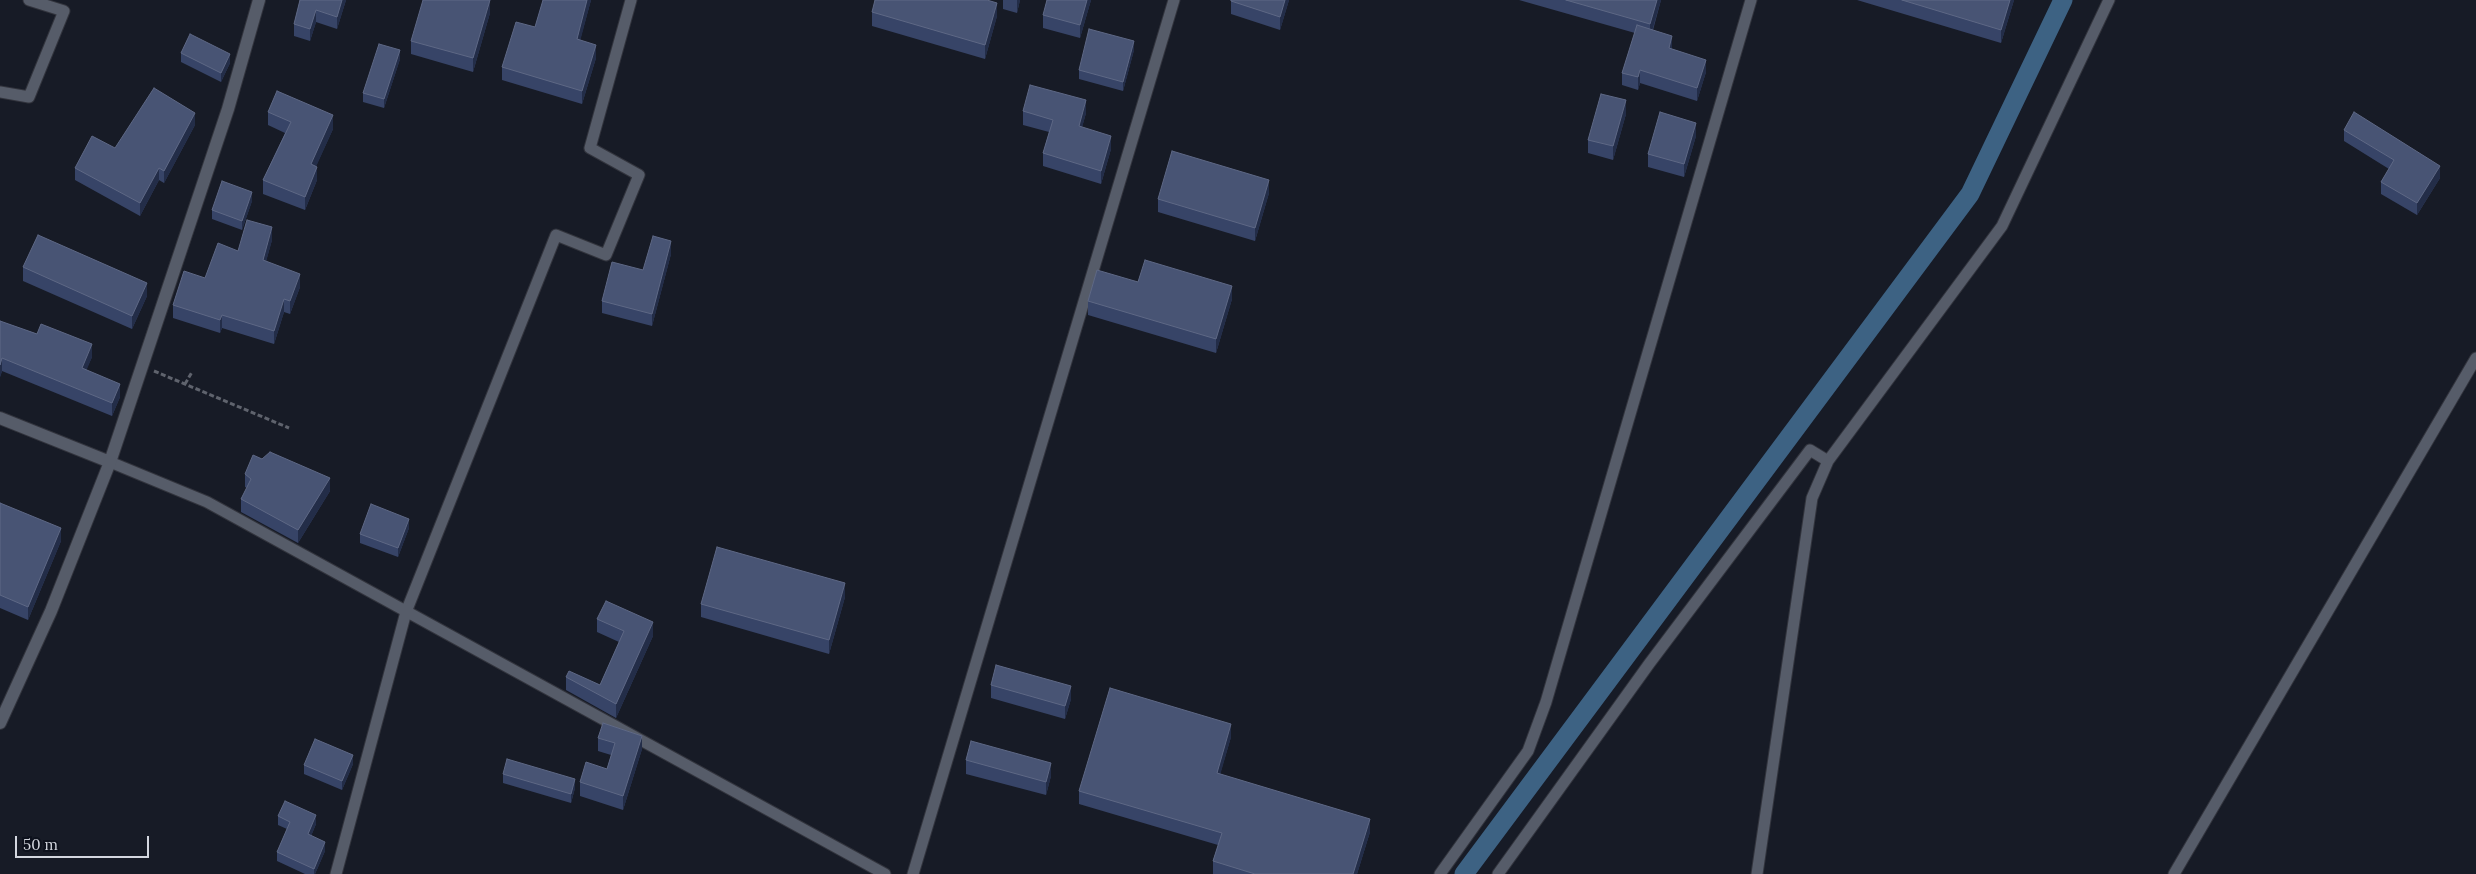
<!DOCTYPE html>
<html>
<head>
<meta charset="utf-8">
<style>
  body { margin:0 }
  #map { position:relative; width:2476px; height:874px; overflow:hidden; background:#171b26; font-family:Lora,serif }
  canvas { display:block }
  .scale { position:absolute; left:15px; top:836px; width:134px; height:22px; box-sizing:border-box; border:2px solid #d4d7df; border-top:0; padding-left:6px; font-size:15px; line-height:18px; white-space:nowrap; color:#d4d7df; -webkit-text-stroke:4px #0e121d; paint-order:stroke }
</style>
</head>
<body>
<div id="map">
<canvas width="2476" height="874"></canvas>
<div class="scale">50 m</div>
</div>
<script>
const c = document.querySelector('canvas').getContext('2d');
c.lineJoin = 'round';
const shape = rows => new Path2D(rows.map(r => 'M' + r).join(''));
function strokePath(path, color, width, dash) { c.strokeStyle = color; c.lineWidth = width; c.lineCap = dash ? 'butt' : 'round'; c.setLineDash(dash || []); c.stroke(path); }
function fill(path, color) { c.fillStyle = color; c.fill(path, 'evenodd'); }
strokePath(shape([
  [1464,874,1970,194,2063,0]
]), '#3d6283', 19);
const service = shape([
  [0,92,29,97,64,11,29,0],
  [110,462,207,502,885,874],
  [336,874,406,612,556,235,606,255,639,175,590,148,631,0],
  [913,874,1174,0],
  [1440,874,1528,751,1546,702,1751,0],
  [1498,874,1649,664,1810,450,1828,461,2002,226,2109,0],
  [1757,874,1812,498,1828,461],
  [2174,874,2476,358]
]);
const minor = shape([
  [0,418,110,462],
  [0,723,51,611,110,462,228,109,259,0]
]);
strokePath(service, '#32343d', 13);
strokePath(minor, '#32343d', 14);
strokePath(shape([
  [154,371,289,428],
  [185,384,192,372]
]), '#5f636d', 3, [5, 2.5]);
strokePath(service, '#565c69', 11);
strokePath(minor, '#565c69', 12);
fill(shape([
  [300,0,346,0,337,29,316,22,310,41,294,36,294,24],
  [543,0,591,0,580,40,596,58,582,104,502,80,502,67,535,27],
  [1003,0,1020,0,1017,13,1003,9],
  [1047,0,1091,0,1080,38,1043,28,1043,15],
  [1231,0,1289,0,1280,30,1231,14],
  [1519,0,1661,0,1653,30,1672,49,1706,72,1697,101,1640,83,1638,90,1622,85,1622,73,1635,33],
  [1857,0,2014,0,2001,43],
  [872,12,997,16,985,59,872,26],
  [490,13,473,72,411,54,411,41],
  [1134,50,1123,91,1079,79,1079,70],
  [181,53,230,63,221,82,181,62],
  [400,59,384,108,363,102,363,93],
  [1023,111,1086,113,1082,127,1111,149,1101,184,1043,166,1043,153,1049,132,1023,125],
  [268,112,333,129,316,166,317,180,305,210,263,194,263,180,285,133,268,125],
  [1626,114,1613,160,1588,153,1588,140],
  [195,125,164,183,159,180,140,216,75,180,75,168,115,148],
  [2344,130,2440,178,2417,215,2381,194,2381,182,2389,169,2344,141],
  [1696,136,1684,177,1648,167,1648,154],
  [1269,193,1255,241,1158,212,1158,199],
  [252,201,242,230,212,219,212,210],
  [272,240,266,261,300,287,290,314,284,312,274,344,222,328,220,333,173,318,173,305,238,251],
  [671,254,652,326,602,313,602,301,643,270],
  [23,267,147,296,132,329,23,281],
  [1138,282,1232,299,1216,353,1088,315,1088,301],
  [0,321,37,334,92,357,86,370,120,397,112,416,2,371,0,377],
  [245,474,330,491,298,543,241,512,241,499,247,488,245,487],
  [0,503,61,541,28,620,0,608],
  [409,528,398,557,360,543,360,534],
  [845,597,829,654,701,617,701,604],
  [597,619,653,636,616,718,566,690,566,677,600,685,619,642,597,632],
  [991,685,1071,699,1065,719,991,698],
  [1231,737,1220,774,1370,832,1357,874,1213,874,1213,861,1218,845,1079,804,1079,791],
  [598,738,642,749,623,810,580,796,580,782,607,769,611,755,598,751],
  [966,760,1051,776,1046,795,966,774],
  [353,764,342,790,304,774,304,765],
  [503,774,575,788,571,803,503,783],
  [278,816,316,824,311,836,325,851,315,874,305,874,277,861,277,852,287,829,278,825]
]), '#374467');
fill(shape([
  [342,0,346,0,337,29,337,17],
  [490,0,490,13,473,72,473,58],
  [587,0,591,0,577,53,577,39],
  [1017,0,1020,0,1017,13],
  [1087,0,1091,0,1080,38,1080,25],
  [1285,0,1289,0,1280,30,1280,17],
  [1657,0,1661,0,1650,38,1650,24],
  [2010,0,2014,0,2001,43,2001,30],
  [997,3,997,16,985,59,985,45],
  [316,10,316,22,310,41,310,29],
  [1672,36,1672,49,1669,48],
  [1134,41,1134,50,1123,91,1123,82],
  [596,45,596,58,582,104,582,91],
  [400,50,400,59,384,108,384,99],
  [230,54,230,63,221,82,221,73],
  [1706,60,1706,72,1697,101,1697,88],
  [1640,70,1640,83,1638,90,1638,77],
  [1086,100,1086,113,1079,139,1079,126],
  [1626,100,1626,114,1613,160,1613,146],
  [195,113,195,125,164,183,164,171],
  [333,115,333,129,311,178,311,164],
  [1696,123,1696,136,1684,177,1684,164],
  [1111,136,1111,149,1101,184,1101,171],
  [2440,166,2440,178,2417,215,2417,203],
  [317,167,317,180,305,210,305,197],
  [159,168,159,180,140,216,140,203],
  [1269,180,1269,193,1255,241,1255,228],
  [252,192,252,201,242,230,242,221],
  [272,227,272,240,263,273,263,260],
  [671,241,671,254,652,326,652,314],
  [300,274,300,287,290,314,290,301],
  [147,283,147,296,132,329,132,316],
  [1232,286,1232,299,1216,353,1216,339],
  [284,299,284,312,274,344,274,331],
  [222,315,222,328,220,333,220,320],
  [92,344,92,357,82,381,82,368],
  [2,358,2,371,0,377,0,365],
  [120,384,120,397,112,416,112,403],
  [330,478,330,491,298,543,298,530],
  [409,519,409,528,398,557,398,548],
  [61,528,61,541,28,620,28,607],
  [845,583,845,597,829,654,829,640],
  [653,622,653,636,616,718,616,704],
  [1071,686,1071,699,1065,719,1065,706],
  [1231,724,1231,737,1217,786,1217,773],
  [642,736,642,749,623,810,623,796],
  [353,755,353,764,342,790,342,781],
  [1051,763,1051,776,1046,795,1046,782],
  [575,779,575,788,571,803,571,794],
  [316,815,316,824,308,843,308,834],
  [1370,819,1370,832,1357,874,1353,874],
  [325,842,325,851,315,874,314,874,314,869]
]), '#232d48');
const building = shape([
  [300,0,342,0,337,17,316,10,310,29,294,24,300,0],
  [423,0,490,0,473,58,411,41,423,0],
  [543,0,587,0,577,39,596,45,582,91,502,67,516,22,535,27,543,0],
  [875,0,987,0,997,3,985,45,872,12,875,0],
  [1047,0,1087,0,1080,25,1043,15,1047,0],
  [1231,0,1285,0,1280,17,1231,1,1231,0],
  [1566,0,1657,0,1650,24,1566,0],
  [1902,0,2010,0,2001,30,1902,0],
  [1637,25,1672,36,1669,48,1706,60,1697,88,1640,70,1638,77,1622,73,1637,25],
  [1089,29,1134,41,1123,82,1079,70,1089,29],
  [190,34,230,54,221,73,181,53,190,34],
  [379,44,400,50,384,99,363,93,379,44],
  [1030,85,1086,100,1079,126,1111,136,1101,171,1043,153,1053,120,1023,111,1030,85],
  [154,88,195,113,164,171,159,168,140,203,75,168,92,136,115,148,154,88],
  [277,91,333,115,311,164,317,167,305,197,263,180,291,122,268,112,277,91],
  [1601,94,1626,100,1613,146,1588,140,1601,94],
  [1660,112,1696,123,1684,164,1648,154,1660,112],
  [2354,112,2440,166,2417,203,2381,182,2394,160,2344,130,2354,112],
  [1172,151,1269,180,1255,228,1158,199,1172,151],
  [222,181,252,192,242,221,212,210,222,181],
  [247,220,272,227,263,260,300,274,290,301,284,299,274,331,222,315,220,320,173,305,184,271,205,278,218,243,238,251,247,220],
  [38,235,147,283,132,316,23,267,38,235],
  [653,236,671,241,652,314,602,301,612,262,643,270,653,236],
  [1145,260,1232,286,1216,339,1088,301,1097,270,1138,282,1145,260],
  [0,321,37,334,41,324,92,344,82,368,120,384,112,403,2,358,0,365,0,321],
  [270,452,330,478,298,530,241,499,251,479,245,474,253,455,262,459,270,452],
  [0,503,61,528,28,607,0,595,0,503],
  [371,504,409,519,398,548,360,534,371,504],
  [717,547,845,583,829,640,701,604,717,547],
  [606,601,653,622,616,704,566,677,569,671,600,685,624,631,597,619,606,601],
  [996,665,1071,686,1065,706,991,685,996,665],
  [1110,688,1231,724,1217,773,1370,819,1353,874,1255,874,1213,861,1222,833,1079,791,1110,688],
  [603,723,642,736,623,796,580,782,586,762,607,769,615,743,598,738,603,723],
  [315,739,353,755,342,781,304,765,315,739],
  [971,741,1051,763,1046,782,966,760,971,741],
  [507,759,575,779,571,794,503,774,507,759],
  [285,801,316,815,308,834,325,842,314,869,277,852,290,822,278,816,285,801]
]);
fill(building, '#485474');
strokePath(building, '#5e6885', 1);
</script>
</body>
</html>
